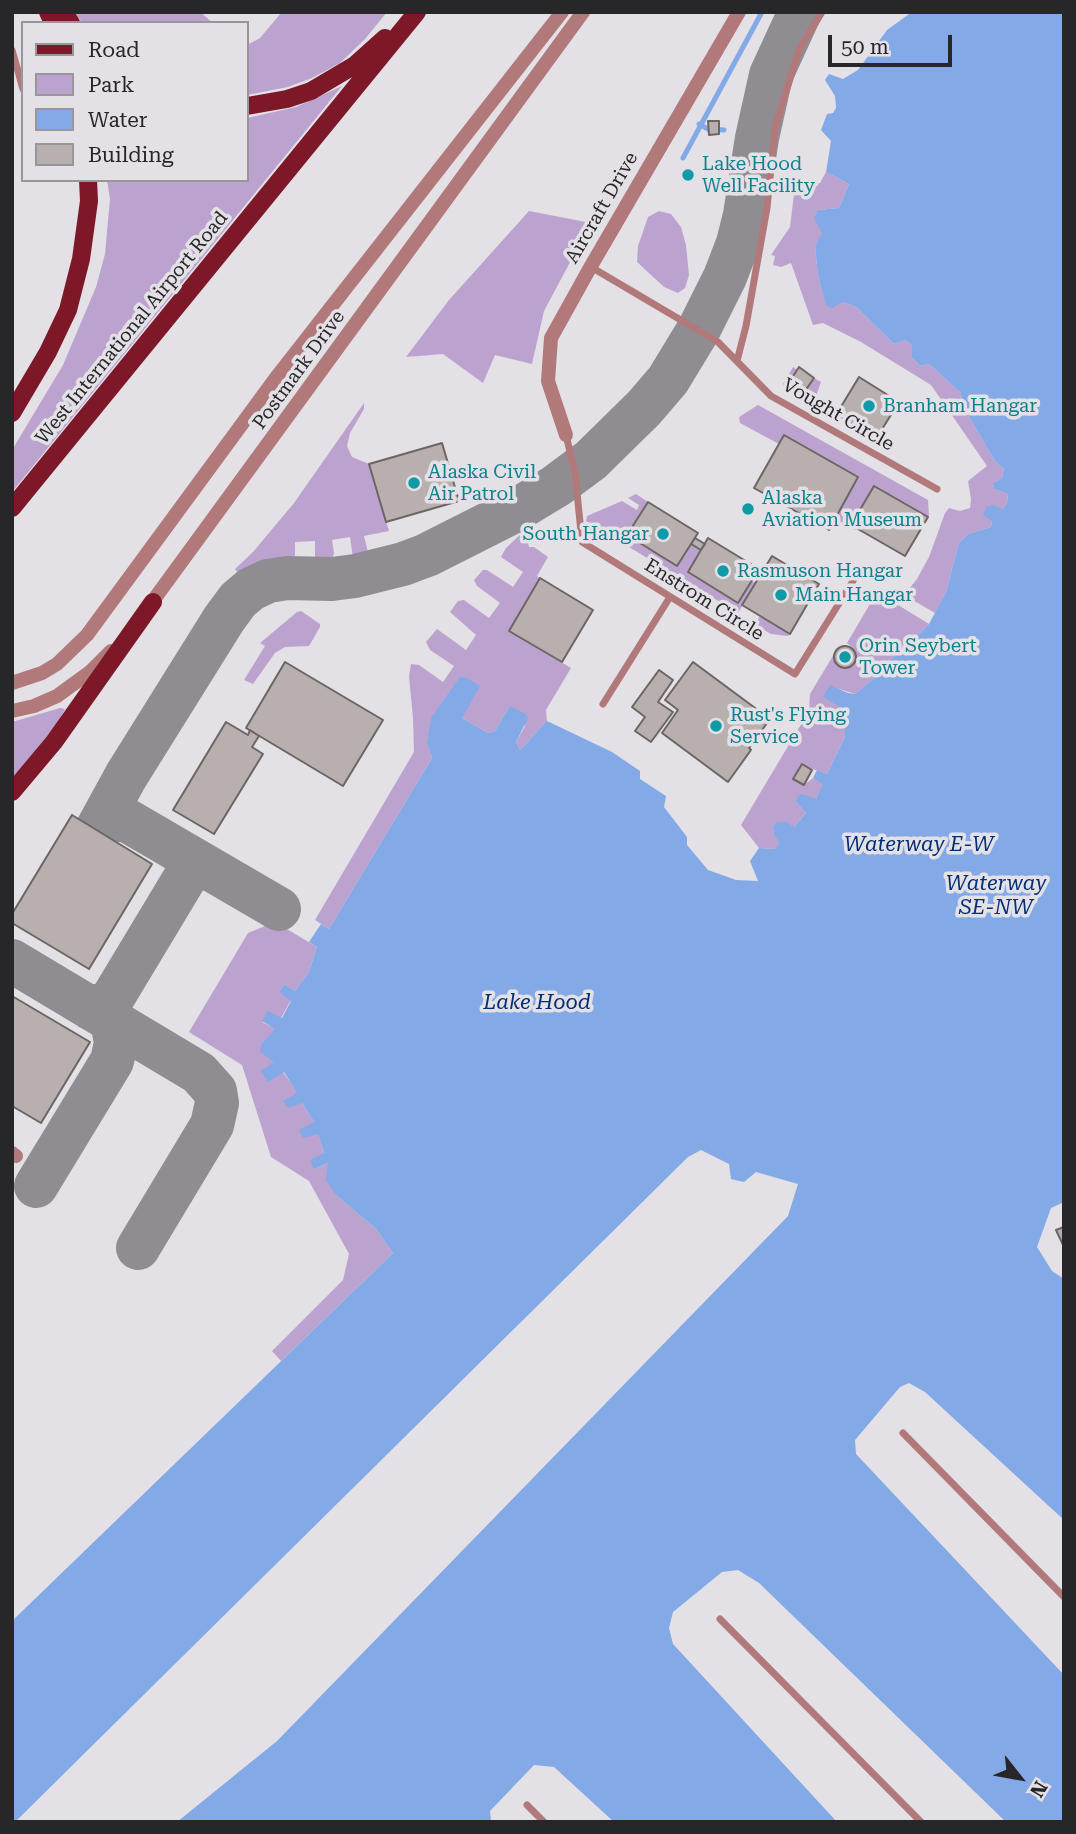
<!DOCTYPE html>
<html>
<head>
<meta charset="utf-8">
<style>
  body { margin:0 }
  #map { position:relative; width:1076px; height:1834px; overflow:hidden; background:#e3e0e6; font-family:"Roboto Serif",serif }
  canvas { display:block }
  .frame { position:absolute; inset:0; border:14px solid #272628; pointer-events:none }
  .legend { position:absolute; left:21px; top:21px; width:228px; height:161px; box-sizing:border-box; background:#e3e0e6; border:2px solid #98969a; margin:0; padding:9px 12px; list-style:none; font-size:21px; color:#272628 }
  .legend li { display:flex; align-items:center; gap:14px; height:35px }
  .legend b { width:35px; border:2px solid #98969a }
  .north { position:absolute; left:985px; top:1743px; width:70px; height:70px; -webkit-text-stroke:5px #e3e0e6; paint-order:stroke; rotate:121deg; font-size:19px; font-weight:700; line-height:28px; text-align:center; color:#272628 }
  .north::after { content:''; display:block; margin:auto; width:24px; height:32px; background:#272628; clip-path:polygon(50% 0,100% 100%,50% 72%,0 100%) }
  .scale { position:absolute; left:828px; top:35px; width:124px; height:32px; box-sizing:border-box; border:4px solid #272628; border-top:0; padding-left:9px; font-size:21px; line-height:24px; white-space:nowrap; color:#272628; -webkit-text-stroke:5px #e3e0e6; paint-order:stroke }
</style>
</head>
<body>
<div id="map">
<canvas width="1076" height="1834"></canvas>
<div class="frame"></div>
<ul class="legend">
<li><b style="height:9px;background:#7d1829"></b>Road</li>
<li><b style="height:19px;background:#bca3cf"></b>Park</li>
<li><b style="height:19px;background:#83a9e6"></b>Water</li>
<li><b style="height:19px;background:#b8b0af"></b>Building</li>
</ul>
<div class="north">N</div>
<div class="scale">50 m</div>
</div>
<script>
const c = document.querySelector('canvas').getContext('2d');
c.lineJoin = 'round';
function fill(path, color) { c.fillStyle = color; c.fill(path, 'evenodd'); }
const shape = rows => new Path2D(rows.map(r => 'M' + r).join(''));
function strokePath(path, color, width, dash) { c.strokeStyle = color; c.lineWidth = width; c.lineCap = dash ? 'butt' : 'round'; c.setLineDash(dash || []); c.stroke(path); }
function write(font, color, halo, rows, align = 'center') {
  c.font = font + ' "Roboto Serif",serif'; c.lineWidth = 7; c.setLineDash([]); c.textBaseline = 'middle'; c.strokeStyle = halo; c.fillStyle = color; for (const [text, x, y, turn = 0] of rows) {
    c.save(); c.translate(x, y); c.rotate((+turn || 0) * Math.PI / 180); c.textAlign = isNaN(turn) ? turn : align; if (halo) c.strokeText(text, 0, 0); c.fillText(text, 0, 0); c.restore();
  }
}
fill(shape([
  [75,12,200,12,213,23,82,23],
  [282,12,387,12,365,39,340,63,312,78,288,87,247,95,247,45,260,38],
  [342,86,12,492,12,450,63,365,96,287,105,254,110,199,107,180,247,180,247,118,296,107],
  [826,172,849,184,839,208,818,210,823,233,815,246,818,276,826,304,843,302,856,307,894,344,905,340,912,345,912,358,920,366,929,364,961,393,962,405,995,461,1004,469,1002,478,993,483,994,489,1008,494,1007,503,992,521,991,527,968,534,959,543,946,592,935,613,904,595,917,579,929,557,945,513,949,508,960,511,970,508,971,499,968,481,987,466,931,385,861,342,823,323,813,325,791,263,781,267,773,265,775,256,771,255,790,227,795,186,820,183],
  [529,211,591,223,544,311,532,364,495,355,483,383,443,354,406,357,449,300],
  [659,211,671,214,681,227,686,245,689,275,685,288,678,293,664,287,637,262,638,246,648,217],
  [793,367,797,370,788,384,803,394,814,378,821,382,817,393,820,400,818,403,815,404,785,388,783,384],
  [364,403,364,409,350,433,347,446,352,457,369,464,389,531,364,536,368,552,365,560,358,561,353,558,350,537,332,540,334,553,331,563,318,564,315,559,315,541,295,542,295,555,290,563,276,561,263,562,237,572,235,569,253,552,294,503],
  [758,405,928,500,929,515,928,517,874,486,851,525,857,529,855,530,835,519,858,477,784,435,779,444,740,423,739,417],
  [835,407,884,437,877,443,874,442,834,414],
  [636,494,648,502,628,536,677,566,691,544,701,550,688,572,738,603,752,581,756,583,738,613,586,521,587,516,622,501,637,510,639,505,628,498],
  [525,530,529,547,534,547,548,557,537,576,540,578,509,631,571,668,546,710,547,721,520,750,516,742,525,726,509,707,495,731,488,733,462,718,427,744,432,758,329,929,315,920,414,752,413,718,409,676,411,664,419,665,443,682,454,666,430,650,426,642,437,629,466,650,476,635,450,612,458,601,464,600,489,618,500,603,477,586,474,580,483,570,487,570,513,587,523,572,501,557,506,548],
  [877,592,929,624,902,652,881,665,875,677,855,694,830,686,845,710,845,737,827,774,801,765,794,779,804,785,813,778,824,783,816,799,796,802,806,813,793,828,773,827,774,835,781,843,775,849,759,848,741,825,809,711,810,694,834,654,836,665,842,669,853,666,856,660,854,649,847,643],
  [301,611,320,624,320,627,309,646,285,647,275,653,253,684,244,680,265,646,260,643,297,612],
  [760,616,790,634,788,636,771,634,755,625],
  [60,708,65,709,53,731,12,778,12,722],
  [275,922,317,947,309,972,295,991,284,984,279,992,291,1000,281,1018,262,1022,276,1029,262,1043,298,1093,284,1102,302,1103,314,1122,303,1137,318,1133,324,1154,314,1169,328,1163,336,1195,376,1229,393,1253,281,1361,272,1351,343,1280,349,1254,309,1181,271,1157,242,1065,189,1032,248,933]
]), '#bca3cf');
fill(shape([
  [912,12,1064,12,1064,1202,1051,1208,1037,1247,1052,1271,1064,1279,1064,1520,925,1392,909,1383,900,1387,855,1440,856,1454,1064,1675,1064,1822,1006,1822,759,1583,738,1570,722,1572,673,1612,669,1628,673,1644,837,1822,614,1822,554,1767,534,1765,490,1811,491,1822,177,1822,277,1741,788,1216,798,1184,756,1172,744,1182,731,1179,729,1164,701,1150,688,1157,15,1822,12,1822,12,1621,393,1253,376,1229,336,1195,326,1180,328,1163,314,1169,310,1160,324,1153,318,1134,303,1138,299,1130,314,1122,302,1103,288,1108,283,1101,297,1093,284,1072,268,1082,261,1071,274,1062,260,1052,262,1043,275,1029,262,1021,268,1011,282,1018,291,1001,279,992,284,984,295,991,309,972,317,947,309,942,321,924,329,929,432,758,427,744,431,718,460,677,467,678,480,686,462,718,488,733,495,731,509,707,512,707,524,713,528,718,516,742,520,750,547,721,612,752,640,771,640,779,666,796,664,807,687,837,687,845,708,870,736,880,758,881,750,861,759,848,775,849,780,843,774,835,773,827,777,822,786,822,794,827,806,813,796,802,797,797,802,794,816,799,823,784,813,778,817,770,827,774,845,737,845,710,823,697,830,685,848,693,855,694,875,677,881,665,902,652,929,624,946,592,959,543,968,534,991,527,992,521,983,515,986,507,993,505,1002,509,1007,503,1008,494,994,489,993,483,1002,478,1004,469,995,461,962,405,961,393,929,364,920,366,912,358,912,345,905,340,894,344,856,307,843,302,832,308,826,305,818,276,815,246,822,233,814,218,818,210,839,208,849,184,826,172,831,141,821,130,827,114,833,113,836,108,835,96,825,80,829,74,843,79,858,70,887,30]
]), '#83a9e6');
strokePath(shape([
  [699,124,708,129,724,130],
  [683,158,762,12]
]), '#83a9e6', 5);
strokePath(shape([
  [97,829,126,776,224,619,238,600,251,589,268,581,287,578,332,579,355,576,403,564,427,555,518,509,556,486,591,460,644,408,668,380,699,329,725,277,738,243,745,215,757,138,771,75,800,12],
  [97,829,112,819,128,821,279,909],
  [12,961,199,1073,215,1091,217,1103,212,1125,138,1248],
  [90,1008,105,1004,112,999,186,876,188,869,185,854],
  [36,1186,112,1061,116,1043,110,1008,111,1001]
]), '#8f8d92', 44);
const building = shape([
  [708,121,719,121,719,134,709,135,708,121],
  [683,171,693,171,692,180,683,180,683,171],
  [799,367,814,378,803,394,788,384,799,367],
  [859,377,899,402,879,434,839,410,859,377],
  [784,435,858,477,829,530,754,488,784,435],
  [442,443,459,501,386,522,369,464,442,443],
  [874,486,928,517,905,556,851,525,874,486],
  [648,502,698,533,677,566,627,535,648,502],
  [695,538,705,544,701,550,691,544,695,538],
  [708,538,759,569,738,603,688,572,708,538],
  [772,556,819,584,790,634,742,605,772,556],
  [540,578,593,610,562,662,509,631,540,578],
  '834 657a11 11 0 1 1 22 0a11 11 0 1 1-22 0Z',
  [285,662,383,720,343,786,246,728,285,662],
  [693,662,770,719,749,748,751,750,728,782,662,733,678,710,665,700,693,662],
  [659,670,673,680,658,702,673,712,651,742,635,731,645,717,632,707,659,670],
  [226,722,248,735,250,730,259,736,252,747,263,754,214,834,173,810,226,722],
  [802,764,812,770,804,785,793,779,802,764],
  [72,815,152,864,89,969,12,923,12,914,72,815],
  [12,996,90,1042,41,1123,12,1106,12,996],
  [1064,1227,1064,1247,1056,1230,1064,1227]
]);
fill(building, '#b8b0af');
strokePath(building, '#6d6564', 2);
strokePath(shape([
  [12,50,23,89],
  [591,267,718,342,771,396,937,489],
  [737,361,746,326,767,208,775,127,799,50,822,12],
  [566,435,575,473,582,542,795,674,853,581],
  [603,704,670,597],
  [903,1433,1064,1597],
  [720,1619,921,1822],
  [527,1805,544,1822]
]), '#b2797b', 7);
strokePath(shape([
  [566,435,548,381,551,338,591,266,739,12],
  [12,1153,16,1156]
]), '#b2797b', 14);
strokePath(shape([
  [147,609,583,12],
  [12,683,42,673,57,664,87,635,278,375,562,12],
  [12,711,34,706,57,696,90,672,111,651]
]), '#b2797b', 14);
strokePath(shape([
  [48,12,53,23],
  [64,12,71,23],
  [247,106,287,99,311,91,355,65,385,38],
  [12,413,48,352,68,310,81,259,89,201,88,180],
  [12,508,417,12],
  [12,792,54,742,153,602]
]), '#7d1829', 18);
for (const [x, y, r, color] of [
  [688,175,7,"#0f9aa8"],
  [869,406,7,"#0f9aa8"],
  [414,483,7,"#0f9aa8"],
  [748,509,7,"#0f9aa8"],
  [663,534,7,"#0f9aa8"],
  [723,571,7,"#0f9aa8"],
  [781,595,7,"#0f9aa8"],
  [845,657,7,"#0f9aa8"],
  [716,726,7,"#0f9aa8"]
]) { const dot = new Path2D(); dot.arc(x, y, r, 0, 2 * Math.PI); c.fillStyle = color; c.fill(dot); strokePath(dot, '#e3e0e6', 2.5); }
write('19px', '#0d838f', '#e3e0e6', [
  ["Lake Hood",702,164],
  ["Well Facility",702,186],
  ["Branham Hangar",883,406],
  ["Alaska Civil",428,472],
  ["Air Patrol",428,494],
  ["Alaska",762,498],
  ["Aviation Museum",762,520],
  ["South Hangar",649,534,"right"],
  ["Rasmuson Hangar",737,571],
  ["Main Hangar",795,595],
  ["Orin Seybert",859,646],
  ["Tower",859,668],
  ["Rust's Flying",730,715],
  ["Service",730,737]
], 'left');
write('19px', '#272628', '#e3e0e6', [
  ["Aircraft Drive",602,208,-60],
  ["West International Airport Road",132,328,-51],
  ["Postmark Drive",299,370,-54],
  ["Vought Circle",838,415,30],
  ["Enstrom Circle",704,600,32]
]);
write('italic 21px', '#022f75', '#e3e0e6', [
  ["Waterway E-W",919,845],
  ["Waterway",996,884],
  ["SE-NW",996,908],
  ["Lake Hood",537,1003]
]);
</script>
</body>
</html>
